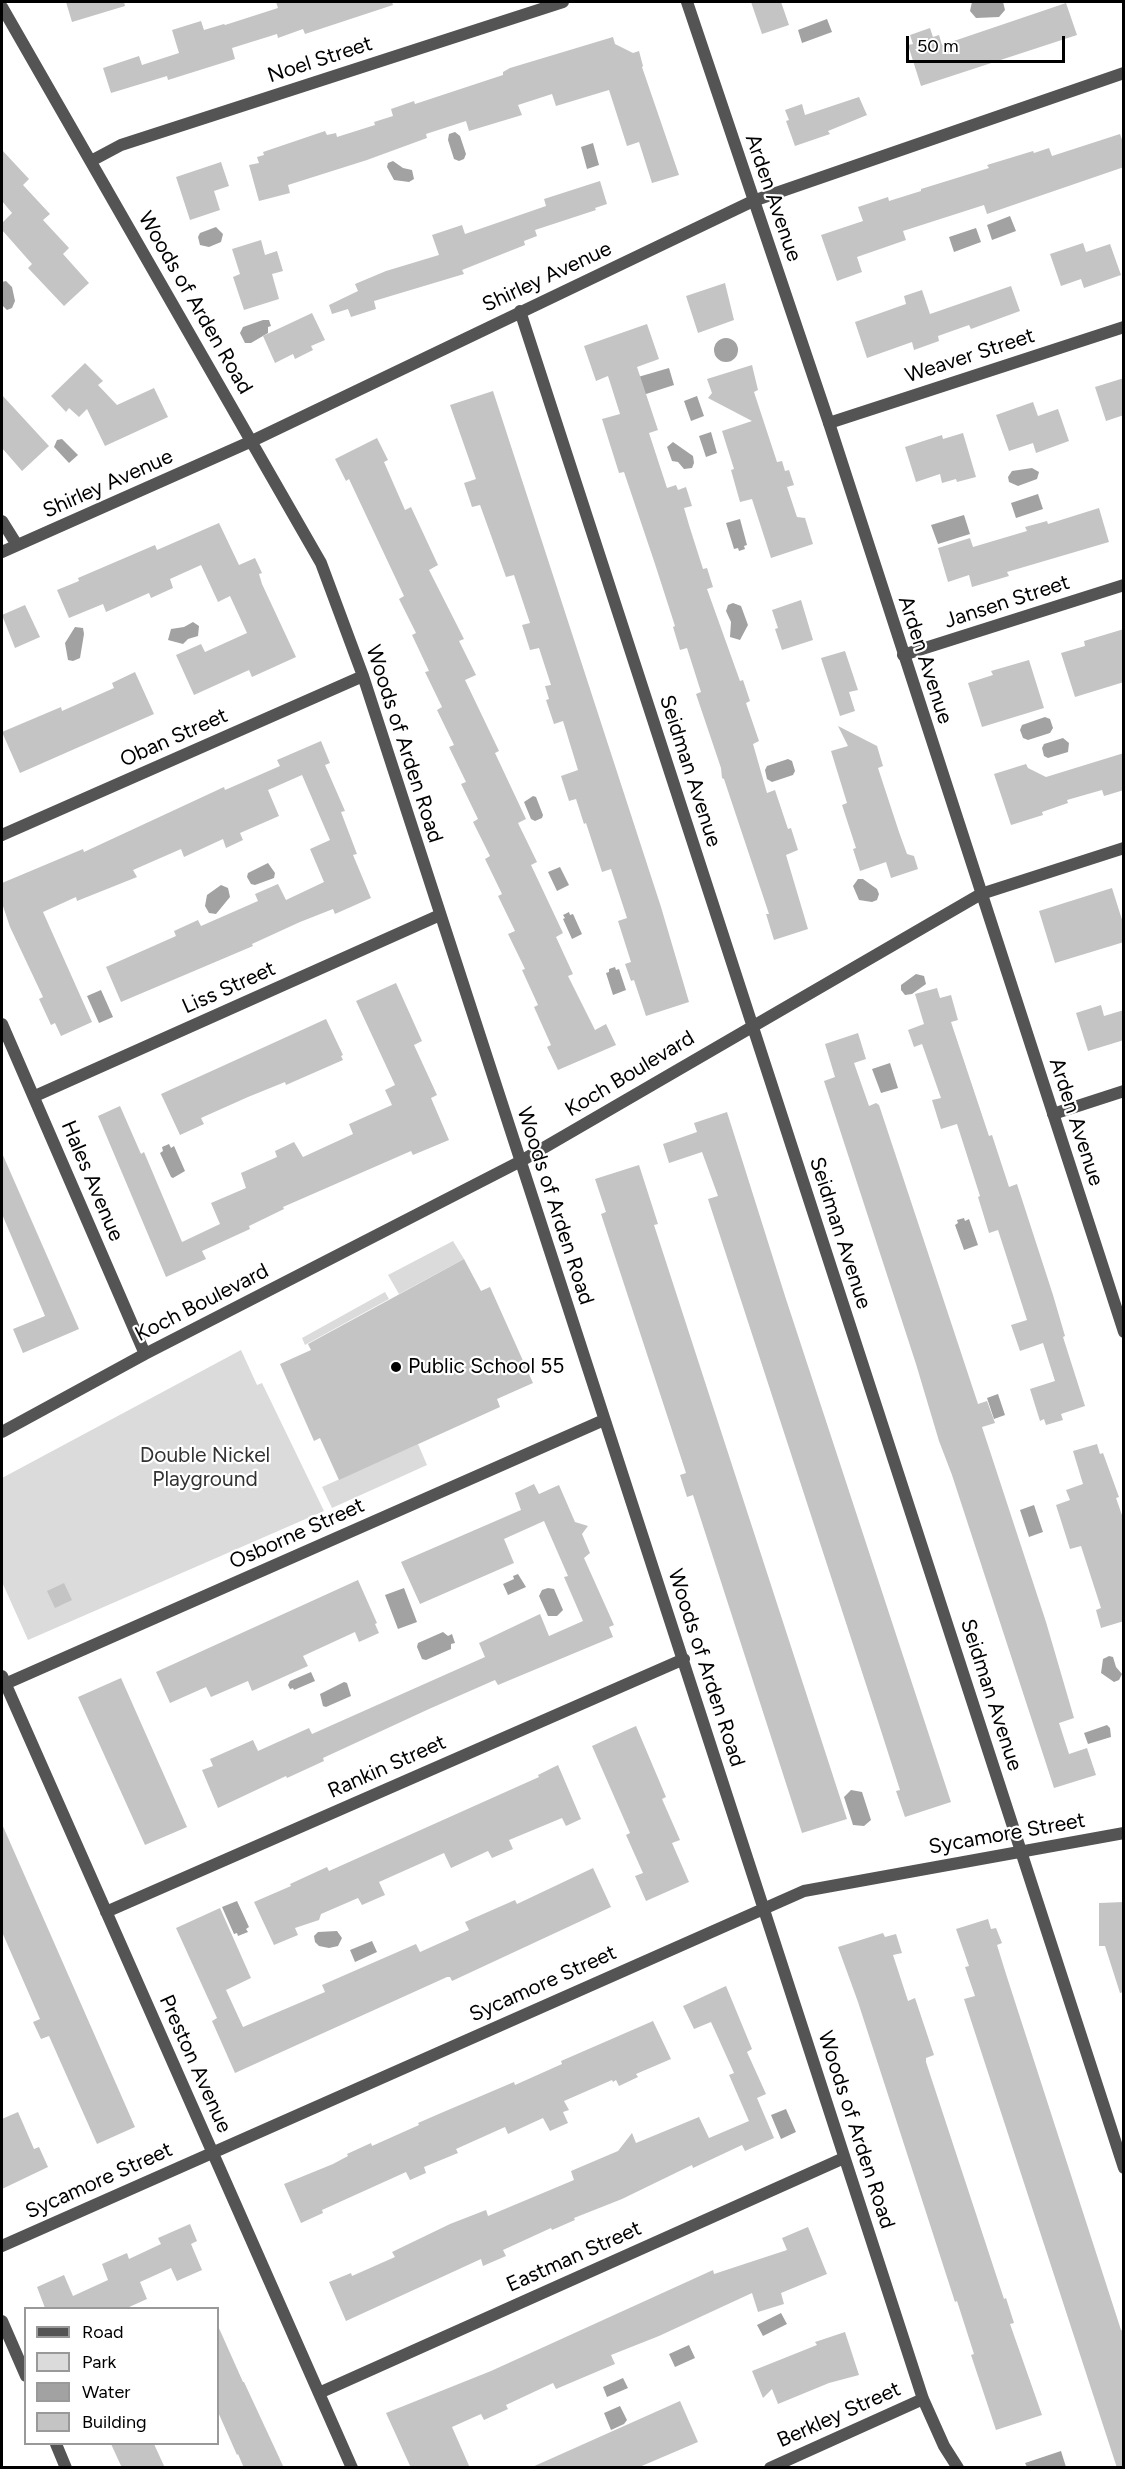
<!DOCTYPE html>
<html>
<head>
<meta charset="utf-8">
<style>
  body { margin:0 }
  #map { position:relative; width:1125px; height:2469px; overflow:hidden; background:#fff; font-family:Figtree,sans-serif }
  canvas { display:block }
  .frame { position:absolute; inset:0; border:3px solid #000; pointer-events:none }
  .legend { position:absolute; left:24px; top:2307px; width:195px; height:138px; box-sizing:border-box; background:#fff; border:2px solid #999; margin:0; padding:8px 10px; list-style:none; font-size:18px; color:#000 }
  .legend li { display:flex; align-items:center; gap:12px; height:30px }
  .legend b { width:30px; border:2px solid #999 }
  .scale { position:absolute; left:906px; top:36px; width:159px; height:27px; box-sizing:border-box; border:3px solid #000; border-top:0; padding-left:8px; font-size:18px; line-height:21px; white-space:nowrap; color:#000; -webkit-text-stroke:4px #fff; paint-order:stroke }
</style>
</head>
<body>
<div id="map">
<canvas width="1125" height="2469"></canvas>
<div class="frame"></div>
<ul class="legend">
<li><b style="height:8px;background:#545454"></b>Road</li>
<li><b style="height:16px;background:#dbdbdb"></b>Park</li>
<li><b style="height:16px;background:#a2a2a2"></b>Water</li>
<li><b style="height:16px;background:#c4c4c4"></b>Building</li>
</ul>
<div class="scale">50 m</div>
</div>
<script>
const c = document.querySelector('canvas').getContext('2d');
c.lineJoin = 'round';
function fill(path, color) { c.fillStyle = color; c.fill(path, 'evenodd'); }
const shape = rows => new Path2D(rows.map(r => 'M' + r).join(''));
function strokePath(path, color, width, dash) { c.strokeStyle = color; c.lineWidth = width; c.lineCap = dash ? 'butt' : 'round'; c.setLineDash(dash || []); c.stroke(path); }
function write(font, color, halo, rows, align = 'center') {
  c.font = font + ' Figtree,sans-serif'; c.lineWidth = 4.5; c.setLineDash([]); c.textBaseline = 'middle'; c.strokeStyle = halo; c.fillStyle = color; for (const [text, x, y, turn = 0] of rows) {
    c.save(); c.translate(x, y); c.rotate((+turn || 0) * Math.PI / 180); c.textAlign = isNaN(turn) ? turn : align; if (halo) c.strokeText(text, 0, 0); c.fillText(text, 0, 0); c.restore();
  }
}
fill(shape([
  [453,1241,464,1259,399,1294,388,1275],
  [385,1292,389,1299,305,1345,302,1338],
  [241,1350,257,1385,262,1383,324,1511,28,1640,2,1582,2,1478],
  [418,1444,427,1465,332,1508,322,1487]
]), '#dbdbdb');
fill(shape([
  [972,2,1003,2,1005,10,999,17,976,18,970,11],
  [827,19,832,32,802,43,798,30],
  [455,132,460,136,466,154,464,159,459,161,454,159,448,140,449,134],
  [593,143,599,165,587,169,581,147],
  [393,161,403,168,412,170,414,179,409,182,394,180,387,167,388,163],
  [1010,216,1016,231,992,240,987,225],
  [216,227,223,234,221,242,209,247,200,245,198,237,200,233],
  [976,228,981,242,954,252,949,237],
  [6,281,12,287,15,301,12,308,7,310,2,305,2,282],
  [263,320,269,320,271,326,268,327,268,333,251,343,245,343,240,333,243,327],
  '714 350a12 12 0 1 1 24 0a12 12 0 1 1-24 0Z',
  [669,368,674,385,643,395,638,377],
  [697,396,704,416,691,421,684,401],
  [711,432,717,453,706,457,699,436],
  [62,439,78,455,69,463,54,447,57,440],
  [673,442,693,456,694,463,692,468,684,469,678,462,672,461,667,447],
  [1032,468,1039,472,1037,479,1018,486,1009,482,1008,477,1012,471],
  [1038,494,1043,509,1016,518,1011,503],
  [964,515,970,534,938,544,931,525],
  [740,519,747,545,744,546,745,549,739,551,738,548,734,549,726,523],
  [733,603,741,606,748,625,740,640,730,637,731,622,726,611,728,605],
  [193,622,199,626,198,636,188,639,183,644,168,640,171,629,184,627],
  [75,627,83,628,84,634,80,658,73,661,68,660,65,643],
  [1045,717,1050,719,1053,728,1050,733,1028,740,1023,738,1020,730,1022,725],
  [1063,738,1069,743,1068,752,1048,758,1044,756,1042,748,1044,744],
  [788,759,792,761,795,771,793,775,772,782,767,779,765,770,767,766],
  [533,796,536,797,543,815,542,818,535,821,531,819,524,802],
  [268,863,275,873,274,878,255,885,251,884,247,877,248,873],
  [560,867,569,885,557,891,548,872],
  [858,879,863,879,877,889,879,894,877,900,872,902,859,900,853,886],
  [221,885,228,888,230,897,216,914,209,913,205,906,207,895],
  [569,912,570,915,573,914,582,934,572,939,563,919,565,918,563,915],
  [615,967,616,970,619,969,626,990,613,995,606,973,609,972,609,969],
  [916,974,924,976,926,984,912,994,905,995,901,990,901,985],
  [101,990,113,1017,99,1023,87,996],
  [890,1063,898,1088,881,1093,872,1069],
  [169,1144,171,1148,174,1146,185,1171,173,1178,171,1177,160,1153,163,1151,162,1147],
  [964,1218,965,1221,969,1219,978,1245,964,1250,955,1225,958,1223,957,1220],
  [998,1394,1005,1415,994,1419,987,1398],
  [1034,1505,1043,1532,1029,1537,1020,1510],
  [518,1574,526,1587,508,1595,503,1584,514,1579,513,1576],
  [404,1588,417,1622,398,1629,385,1595],
  [548,1588,554,1589,563,1610,557,1616,548,1616,539,1596,542,1590],
  [443,1632,448,1636,452,1634,455,1643,451,1644,451,1649,426,1660,422,1659,417,1647,418,1643],
  [1109,1656,1113,1657,1116,1667,1122,1674,1119,1680,1114,1682,1101,1673,1103,1659],
  [311,1672,315,1681,294,1690,293,1688,290,1689,288,1685,290,1681],
  [344,1682,347,1683,351,1696,326,1707,323,1706,320,1694],
  [1107,1725,1110,1728,1111,1737,1088,1744,1084,1733],
  [851,1790,862,1792,871,1820,864,1826,853,1825,844,1797],
  [237,1901,249,1927,246,1929,248,1932,238,1936,237,1933,234,1934,222,1907],
  [337,1931,342,1938,338,1946,329,1948,319,1946,315,1942,314,1936,318,1932],
  [372,1941,377,1952,355,1962,350,1950],
  [786,2109,796,2132,781,2139,771,2115],
  [781,2313,787,2324,763,2336,757,2325],
  [689,2345,695,2358,675,2367,669,2354],
  [623,2378,628,2388,607,2397,603,2387],
  [620,2406,627,2420,624,2424,611,2430,604,2413],
  [1061,2451,1066,2467,1027,2467,1025,2463]
]), '#a2a2a2');
fill(shape([
  [66,2,124,2,125,6,72,22],
  [276,2,392,2,393,5,305,34,303,29,278,38,277,34,232,48,235,59,168,80,167,76,111,93,103,68,139,56,142,65,179,53,172,30,201,21,204,30,224,24,225,25,278,8],
  [751,2,781,2,789,25,762,34],
  [1066,3,1077,35,921,86,908,45,913,44,910,35,930,28,933,37,939,35,942,45],
  [613,37,615,44,633,53,639,51,643,66,642,67,679,175,652,183,639,142,627,146,609,90,556,106,552,94,518,105,522,115,469,131,466,121,426,134,427,138,367,160,288,185,290,193,259,201,249,165,259,163,257,157,264,155,263,152,325,131,327,135,336,133,337,137,375,125,374,122,393,116,391,109,414,101,415,104,503,75,503,72,510,68],
  [859,97,867,115,828,131,830,134,795,146,786,121,789,120,785,110,802,104,805,115],
  [1120,134,1124,145,1124,167,987,214,984,205,903,231,906,240,857,257,862,272,837,281,821,235,863,221,858,207,888,197,889,201,921,191,921,189,989,168,987,165,1033,151,1034,153,1049,148,1052,156],
  [2,150,29,179,23,185,50,214,43,220,69,248,63,254,89,283,64,306,28,268,32,264,2,230,2,223,12,213,2,201],
  [221,162,229,186,214,191,220,210,190,220,176,177],
  [600,181,607,204,595,208,596,210,535,230,537,236,524,241,525,245,462,270,464,274,374,301,376,309,351,317,348,309,332,314,329,305,358,291,355,284,386,271,439,255,432,235,462,225,465,234,546,206,544,199],
  [261,240,265,255,277,251,283,271,272,274,279,299,244,310,233,277,240,274,232,249],
  [1083,243,1086,252,1110,244,1121,275,1084,288,1081,279,1061,286,1050,254],
  [725,283,734,320,698,333,686,296],
  [1011,286,1020,311,971,329,969,325,938,336,939,341,914,350,912,342,867,358,855,322,906,304,904,296,922,290,930,314],
  [312,313,325,340,311,346,313,350,295,359,293,354,275,363,263,336],
  [647,324,659,359,637,367,658,430,649,433,667,488,676,485,678,490,686,487,692,506,684,508,689,525,703,569,707,568,713,587,707,589,740,681,743,680,750,701,746,703,759,741,753,744,767,793,775,790,788,829,791,828,798,850,786,855,808,929,774,940,766,914,769,914,724,779,722,778,721,768,696,694,701,692,687,648,680,650,673,627,675,626,655,564,624,472,619,473,602,419,620,414,608,376,596,381,584,346],
  [85,363,103,381,98,385,117,405,154,388,168,417,105,446,87,409,79,417,69,408,66,412,51,396],
  [752,365,758,390,754,392,777,462,782,461,785,471,789,470,794,485,787,487,797,517,805,518,813,544,771,558,752,499,740,502,731,470,734,469,722,431,752,421,708,398,712,393,707,379],
  [1124,378,1124,415,1106,421,1095,387],
  [493,391,661,907,689,1002,646,1016,634,980,631,981,625,964,631,962,618,921,627,918,611,869,602,872,586,823,584,824,576,799,569,801,561,776,578,770,563,721,554,724,546,700,549,699,545,686,551,685,539,648,530,650,522,625,530,623,514,575,506,577,480,505,472,507,464,483,476,479,450,405],
  [2,395,49,446,22,471,2,448],
  [1033,402,1038,416,1058,409,1069,441,1036,453,1033,443,1009,451,996,415],
  [963,433,976,477,957,482,956,479,942,483,940,474,916,482,905,447,942,435,943,439],
  [377,438,388,460,384,462,405,510,411,507,438,565,429,570,464,639,459,641,476,675,465,680,499,751,495,753,526,819,518,823,537,862,531,865,563,933,556,937,573,974,568,976,595,1030,606,1024,616,1045,558,1070,547,1047,551,1045,534,1007,538,1005,522,970,525,969,508,934,515,931,498,896,502,894,485,859,490,856,473,822,478,819,461,784,466,782,449,747,454,745,437,710,442,707,425,672,429,671,412,635,416,633,399,599,404,596,349,479,346,481,335,459],
  [1099,508,1109,542,1007,572,1009,576,972,587,969,575,948,582,938,548,970,538,973,547,1027,531,1025,527,1047,521,1048,524],
  [219,523,239,565,255,558,262,573,259,574,262,584,296,657,252,677,249,670,194,695,176,655,201,644,205,652,247,633,230,596,218,602,201,565,170,579,173,588,151,598,149,593,106,612,103,604,69,618,57,590,79,581,78,578,155,545,157,550],
  [801,600,813,640,782,650,775,629,778,628,772,610],
  [25,605,40,637,15,648,2,615],
  [1124,629,1124,682,1075,697,1061,653,1085,646,1084,641],
  [845,651,858,690,849,692,855,711,840,716,821,658],
  [1029,660,1044,708,982,727,968,683,993,675,991,671],
  [135,672,154,714,20,773,2,732,61,707,62,711,114,688,112,683],
  [838,726,877,746,883,766,878,768,899,832,907,854,914,856,918,869,891,878,886,862,860,871,853,849,856,848,842,805,847,803,831,751,848,746],
  [321,741,330,763,325,765,345,811,341,812,357,854,353,855,371,898,335,914,333,909,300,922,252,944,253,946,121,1002,106,967,176,936,174,931,198,920,201,926,258,901,255,894,278,884,286,900,324,882,310,849,330,840,302,775,268,790,279,816,240,833,243,840,226,848,223,839,184,857,181,849,133,870,137,877,77,901,76,897,43,912,92,1022,61,1036,55,1023,51,1025,39,999,43,997,10,927,2,903,2,883,83,849,84,852,224,787,225,790,280,766,277,760],
  [1124,753,1124,790,1104,796,1102,790,1067,800,1068,803,1042,812,1043,815,1011,825,994,774,1026,764,1028,768,1046,777],
  [1112,888,1124,926,1124,942,1055,963,1039,911],
  [396,983,422,1041,414,1045,437,1095,431,1098,449,1140,413,1155,411,1151,283,1207,284,1209,249,1226,250,1229,202,1251,206,1259,166,1277,98,1116,120,1106,141,1154,144,1152,182,1242,220,1224,211,1203,246,1188,241,1173,277,1157,275,1151,294,1142,303,1157,353,1134,349,1124,392,1105,385,1090,395,1085,356,1001],
  [937,988,940,998,951,995,958,1020,951,1022,989,1136,992,1135,1009,1187,1017,1184,1053,1295,1065,1336,1063,1337,1085,1406,1061,1414,1063,1420,1046,1425,1044,1419,1040,1421,1030,1389,1055,1381,1043,1343,1020,1351,1011,1325,1027,1320,998,1230,989,1233,978,1197,980,1196,957,1124,941,1129,932,1100,941,1098,922,1044,914,1047,908,1030,924,1024,915,994],
  [1101,1005,1104,1016,1124,1010,1124,1040,1088,1051,1076,1013],
  [326,1019,343,1055,341,1056,343,1060,286,1085,285,1082,248,1097,201,1118,204,1124,180,1135,161,1094],
  [858,1033,866,1059,854,1063,869,1106,876,1103,879,1105,978,1404,987,1401,995,1423,982,1427,1046,1622,1074,1718,1059,1723,1069,1754,1087,1748,1096,1775,1054,1788,952,1475,939,1441,916,1364,824,1081,835,1077,825,1044],
  [727,1112,785,1296,951,1802,905,1817,896,1791,900,1790,876,1715,708,1199,718,1196,702,1152,669,1163,663,1144,697,1132,694,1123],
  [2,1153,79,1329,23,1353,13,1329,45,1316,2,1214],
  [639,1165,658,1224,654,1225,847,1819,802,1833,693,1495,687,1497,680,1475,686,1473,601,1214,606,1212,595,1179],
  [464,1259,481,1291,490,1287,533,1383,497,1399,500,1407,339,1480,320,1438,314,1441,280,1364,311,1350,308,1344],
  [1097,1444,1100,1454,1103,1453,1119,1497,1116,1498,1124,1521,1124,1621,1101,1628,1096,1610,1101,1608,1081,1546,1070,1549,1056,1505,1070,1500,1066,1490,1083,1484,1073,1451],
  [534,1484,539,1494,559,1485,575,1522,588,1526,582,1534,590,1553,584,1558,614,1625,609,1627,613,1637,498,1685,495,1680,429,1709,323,1758,324,1761,287,1778,286,1776,218,1808,202,1770,213,1766,210,1759,253,1740,258,1751,309,1728,312,1734,485,1657,479,1643,540,1614,549,1636,583,1621,564,1577,568,1576,544,1521,504,1539,514,1563,420,1604,401,1562,521,1510,515,1493],
  [358,1580,377,1623,375,1624,379,1633,359,1642,355,1632,303,1656,308,1666,252,1691,248,1681,211,1697,206,1687,170,1703,156,1672],
  [64,1583,72,1600,55,1608,47,1591],
  [121,1678,187,1827,145,1845,78,1697],
  [636,1726,666,1797,662,1799,680,1840,672,1843,689,1882,646,1901,635,1876,643,1873,626,1835,630,1833,592,1746],
  [558,1765,581,1819,566,1826,562,1818,509,1840,513,1849,492,1858,488,1851,451,1868,444,1853,379,1882,385,1895,362,1905,358,1898,321,1914,319,1920,295,1928,298,1935,274,1945,254,1902,291,1886,290,1884,327,1867,329,1871,539,1777,538,1775],
  [2,1824,135,2127,97,2144,49,2036,41,2039,33,2022,40,2019,2,1932],
  [593,1868,611,1907,452,1981,450,1977,447,1977,235,2073,212,2021,217,2018,176,1928,220,1908,251,1978,226,1990,243,2027,325,1992,322,1985,416,1944,420,1952,469,1930,465,1922,515,1900,517,1904],
  [1124,1902,1124,1992,1120,1993,1105,1946,1099,1946,1099,1903],
  [988,1919,991,1929,996,1928,1002,1943,997,1945,1006,1974,1121,2330,1124,2331,1124,2468,1117,2468,964,1999,975,1996,965,1967,969,1966,956,1929],
  [883,1933,885,1937,896,1934,902,1953,893,1955,908,2001,915,1998,934,2055,926,2058,926,2062,1004,2299,1006,2298,1014,2323,1010,2324,1042,2415,996,2430,971,2355,974,2354,957,2301,955,2302,858,2002,838,1947],
  [726,1986,752,2049,747,2052,766,2094,757,2098,774,2138,745,2151,742,2145,693,2168,692,2165,622,2199,574,2218,575,2220,552,2230,551,2228,503,2250,506,2256,483,2266,481,2259,346,2321,329,2282,351,2273,352,2276,395,2257,392,2252,450,2224,486,2210,488,2216,574,2180,571,2171,618,2151,632,2133,636,2143,699,2117,709,2138,749,2121,729,2075,734,2073,711,2022,694,2029,683,2006],
  [653,2021,671,2059,636,2074,638,2077,619,2086,616,2080,613,2082,612,2080,564,2101,569,2110,563,2112,568,2123,550,2131,543,2118,508,2134,505,2127,456,2149,458,2153,424,2167,426,2173,410,2180,406,2172,322,2210,323,2213,301,2223,284,2184,333,2164,348,2156,347,2154,371,2143,372,2146,419,2125,418,2123,441,2113,514,2082,515,2085,562,2064,561,2061],
  [18,2112,34,2149,39,2147,48,2167,2,2189,2,2119],
  [190,2224,197,2241,191,2244,202,2270,177,2281,171,2268,140,2282,147,2299,127,2308,45,2308,37,2287,64,2275,73,2296,108,2280,102,2264,127,2253,129,2259,161,2244,158,2238],
  [808,2227,827,2274,781,2293,784,2304,758,2312,752,2293,659,2336,611,2355,615,2364,556,2389,553,2383,506,2405,508,2409,484,2420,481,2414,452,2427,470,2468,411,2468,386,2413,491,2371,713,2270,714,2274,787,2250,782,2238],
  [218,2326,243,2382,244,2382,284,2468,244,2468,238,2454,237,2455,218,2412],
  [845,2332,859,2375,829,2383,778,2404,772,2389,763,2398,752,2371,817,2345,815,2342],
  [680,2401,698,2442,637,2468,530,2468],
  [111,2444,154,2444,165,2468,122,2468]
]), '#c4c4c4');
strokePath(shape([
  [2,7,321,563,363,676,923,2399,944,2446,958,2468],
  [91,161,121,145,563,2],
  [520,311,1124,2168],
  [829,423,1124,327],
  [2,521,17,545],
  [2,552,252,441,753,201,1124,73],
  [903,655,1124,585],
  [2,835,363,676],
  [2,1024,145,1354],
  [35,1096,440,915],
  [1053,1114,1124,1091],
  [2,1432,145,1354,521,1161,981,894,1124,848],
  [2,1676,352,2468],
  [5,1684,604,1420],
  [106,1912,684,1659],
  [2,2246,804,1891,1124,1833],
  [2,2321,26,2376],
  [319,2393,844,2158],
  [56,2444,66,2468],
  [770,2468,923,2399]
]), '#545454', 12);
strokePath(shape([
  [687,2,829,423,1124,1332]
]), '#545454', 12);
for (const [x, y, r, color] of [
  [396,1367,6,"#000"]
]) { const dot = new Path2D(); dot.arc(x, y, r, 0, 2 * Math.PI); c.fillStyle = color; c.fill(dot); strokePath(dot, '#fff', 2); }
write('21px', '#000', '#fff', [
  ["Noel Street",320,60,-18],
  ["Arden Avenue",773,198,71],
  ["Shirley Avenue",547,277,-25],
  ["Woods of Arden Road",195,303,60],
  ["Weaver Street",970,356,-18],
  ["Shirley Avenue",108,484,-24],
  ["Jansen Street",1007,602,-18],
  ["Arden Avenue",925,660,72],
  ["Oban Street",174,738,-24],
  ["Woods of Arden Road",404,744,72],
  ["Seidman Avenue",690,771,72],
  ["Liss Street",229,988,-24],
  ["Koch Boulevard",630,1074,-31],
  ["Arden Avenue",1076,1122,72],
  ["Hales Avenue",92,1181,67],
  ["Woods of Arden Road",555,1206,72],
  ["Seidman Avenue",840,1233,72],
  ["Koch Boulevard",202,1303,-27],
  ["Osborne Street",297,1534,-24],
  ["Woods of Arden Road",706,1668,72],
  ["Seidman Avenue",991,1695,72],
  ["Rankin Street",387,1767,-24],
  ["Sycamore Street",1007,1834,-10],
  ["Sycamore Street",543,1984,-24],
  ["Preston Avenue",195,2064,66],
  ["Woods of Arden Road",856,2130,72],
  ["Sycamore Street",99,2181,-24],
  ["Eastman Street",574,2257,-24],
  ["Berkley Street",839,2415,-24]
]);
write('21px', '#000', '#fff', [
  ["Public School 55",408,1367]
], 'left');
write('21px', '#323232', '#fff', [
  ["Double Nickel",205,1456],
  ["Playground",205,1480]
]);
</script>
</body>
</html>
